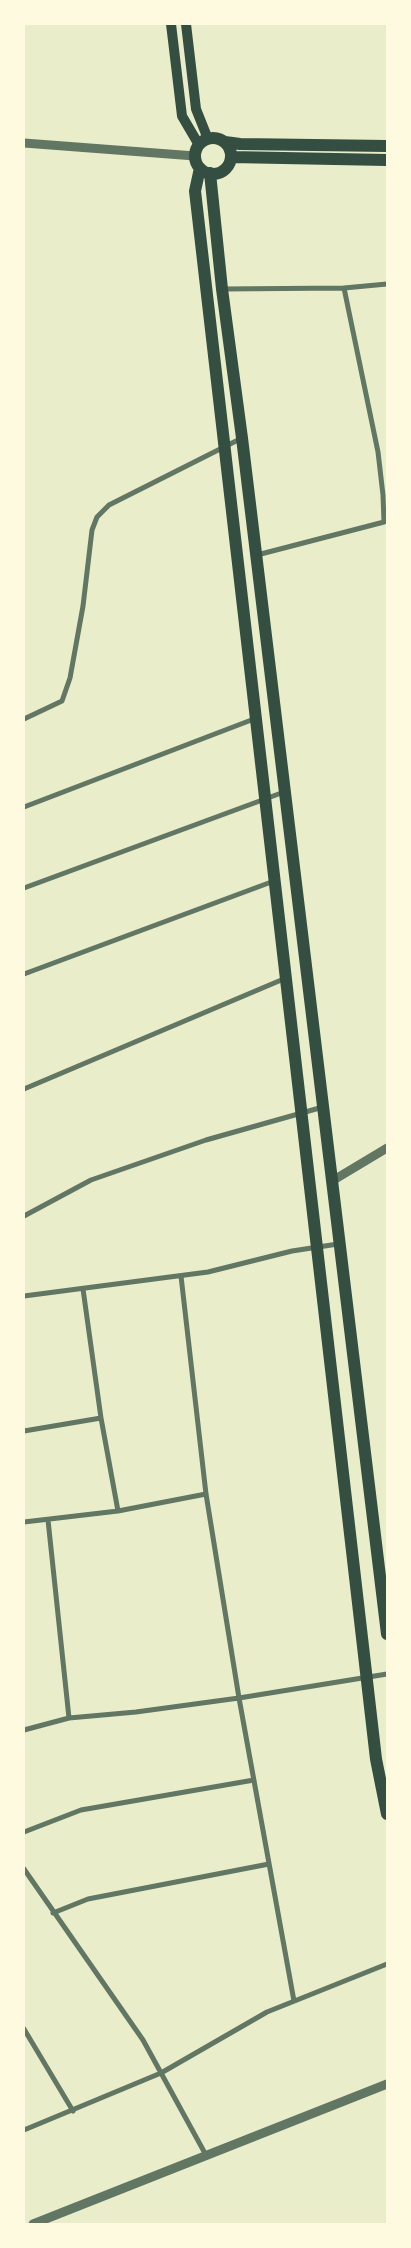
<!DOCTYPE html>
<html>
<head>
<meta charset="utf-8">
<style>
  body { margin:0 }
  #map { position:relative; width:411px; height:2248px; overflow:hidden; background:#e9edc9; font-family:"Source Sans 3",sans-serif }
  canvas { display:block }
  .frame { position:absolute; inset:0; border:25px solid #fefae0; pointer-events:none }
</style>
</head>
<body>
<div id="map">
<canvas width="411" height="2248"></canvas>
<div class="frame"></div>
</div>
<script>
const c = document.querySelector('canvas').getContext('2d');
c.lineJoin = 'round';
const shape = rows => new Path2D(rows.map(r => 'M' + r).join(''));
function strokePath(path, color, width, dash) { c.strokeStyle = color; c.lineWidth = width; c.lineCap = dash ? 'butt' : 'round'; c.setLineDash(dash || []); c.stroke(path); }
strokePath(shape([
  [223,289,344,288,387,284],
  [257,555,384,522,383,495,378,452,344,288],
  [24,719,62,701,70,678,83,606,92,530,97,517,109,505,240,439],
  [24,807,254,719],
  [24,888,284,792],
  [24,974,274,881],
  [24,1089,286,978],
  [24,1216,91,1180,206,1140,323,1107],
  [181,1276,206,1494,239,1698,294,2001],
  [83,1289,101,1418,118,1511],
  [24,1296,208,1272,292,1251,338,1244],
  [24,1431,101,1418],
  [48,1520,69,1718],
  [24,1522,118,1511,206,1494],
  [24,1730,69,1718,136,1712,239,1698,387,1674],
  [24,1832,81,1810,254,1780],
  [24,1869,143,2040,207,2157],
  [53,1913,88,1899,269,1864],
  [24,2029,73,2111],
  [24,2130,161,2073,267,2012,387,1964]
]), '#617663', 5);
strokePath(shape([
  [24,143,195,156],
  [332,1181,387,1148],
  [33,2224,387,2084]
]), '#617663', 9);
strokePath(shape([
  [171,24,182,116,199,145],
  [186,24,196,109,208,139]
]), '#344e41', 10);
strokePath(shape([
  '195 156a18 18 0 1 1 36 0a18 18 0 1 1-36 0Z',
  [225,142,240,144,387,146],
  [231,157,387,160],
  [200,168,195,191,376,1759,387,1814],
  [210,173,222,289,242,438,387,1634]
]), '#344e41', 12);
</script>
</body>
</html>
